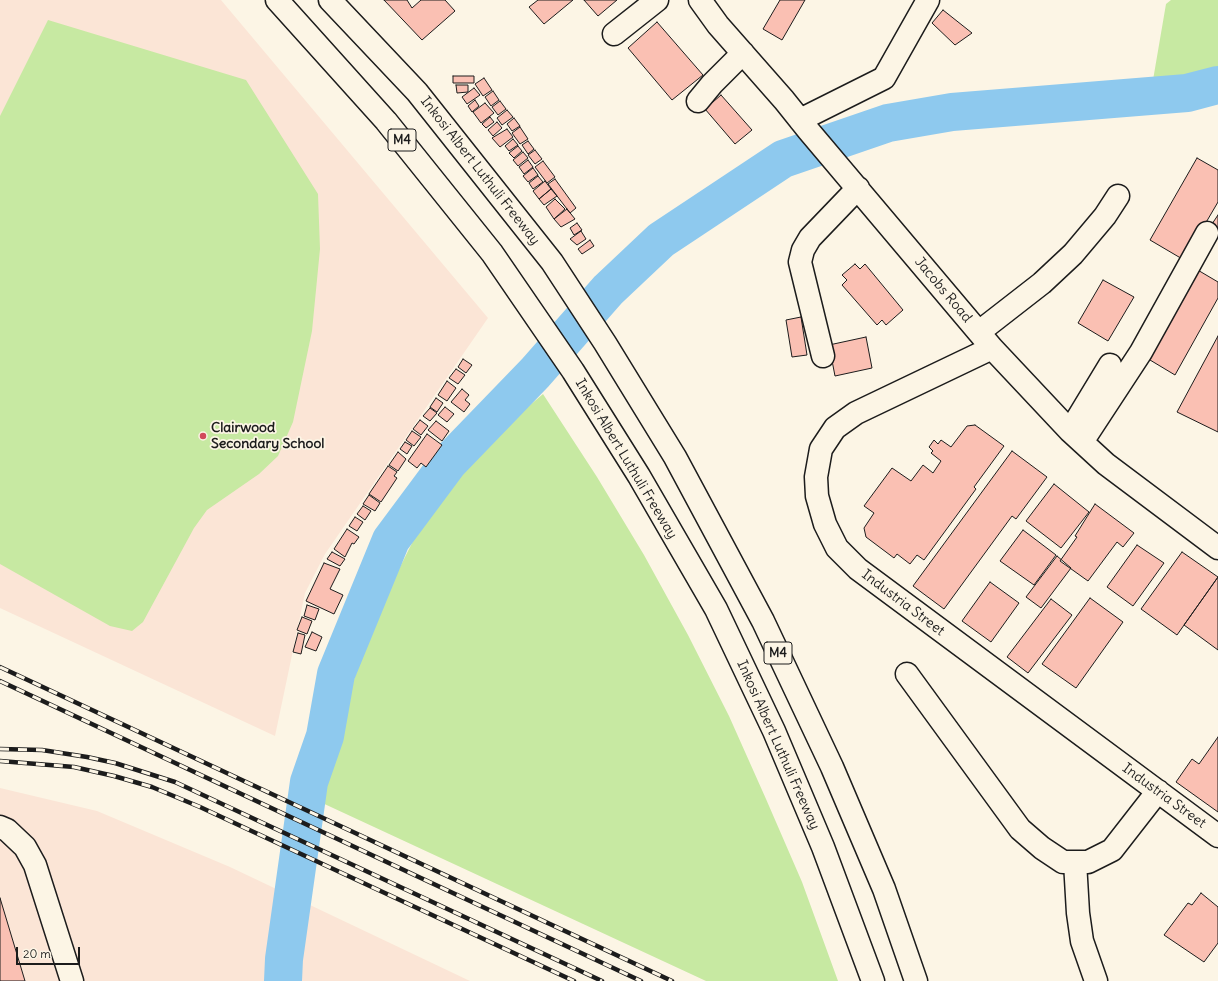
<!DOCTYPE html>
<html>
<head>
<meta charset="utf-8">
<style>
  body { margin:0 }
  #map { position:relative; width:1218px; height:981px; overflow:hidden; background:#fcf5e5; font-family:Delius,sans-serif }
  canvas { display:block }
  .scale { position:absolute; left:16px; top:947px; width:64px; height:18px; box-sizing:border-box; border:2px solid #1c1c1c; border-top:0; padding-left:5px; font-size:12px; line-height:14px; white-space:nowrap; color:#1c1c1c; -webkit-text-stroke:3px #fcf5e5; paint-order:stroke }
</style>
</head>
<body>
<div id="map">
<canvas width="1218" height="981"></canvas>
<div class="scale">20 m</div>
</div>
<script>
const c = document.querySelector('canvas').getContext('2d');
c.lineJoin = 'round';
function fill(path, color) { c.fillStyle = color; c.fill(path, 'evenodd'); }
const shape = rows => new Path2D(rows.map(r => 'M' + r).join(''));
function strokePath(path, color, width, dash) { c.strokeStyle = color; c.lineWidth = width; c.lineCap = dash ? 'butt' : 'round'; c.setLineDash(dash || []); c.stroke(path); }
function write(font, color, halo, rows, align = 'center') {
  c.font = font + ' Delius,sans-serif'; c.lineWidth = 3.5; c.setLineDash([]); c.textBaseline = 'middle'; c.strokeStyle = halo; c.fillStyle = color; for (const [text, x, y, turn = 0] of rows) {
    c.save(); c.translate(x, y); c.rotate((+turn || 0) * Math.PI / 180); c.textAlign = isNaN(turn) ? turn : align; if (halo) c.strokeText(text, 0, 0); c.fillText(text, 0, 0); c.restore();
  }
}
fill(shape([
  [0,0,221,0,488,318,325,554,305,593,275,736,0,608],
  [0,788,97,811,230,867,470,981,0,981]
]), '#fbe5d6');
fill(shape([
  [1171,0,1218,0,1218,70,1153,80,1166,4],
  [48,20,246,80,318,194,320,249,312,331,293,422,278,456,259,474,207,510,194,528,143,622,132,631,110,626,0,564,0,116],
  [543,394,597,477,644,555,688,635,729,716,766,799,802,882,838,981,706,981,318,801,340,716,386,595,417,533,454,477,496,434]
]), '#c7e9a2');
strokePath(shape([
  [283,981,284,959,309,782,325,736,336,674,391,540,449,462,535,373,608,290,661,240,783,159,888,123,952,112,1187,93,1218,85]
]), '#8ec9ee', 38);
const building = shape([
  [384,0,407,0,412,8,421,0,445,0,455,11,422,40,384,0],
  [538,0,573,0,544,24,529,7,538,0],
  [584,0,617,0,598,16,584,0],
  [780,0,805,0,782,40,763,29,780,0],
  [943,10,972,33,955,45,932,23,943,10],
  [657,22,703,75,672,100,628,48,657,22],
  [453,76,474,76,474,83,453,83,453,76],
  [484,78,492,90,483,96,475,84,484,78],
  [456,85,468,85,468,92,457,93,456,85],
  [474,88,480,95,467,104,462,97,474,88],
  [493,91,499,100,491,106,485,97,493,91],
  [721,95,752,130,735,144,705,109,721,95],
  [475,100,479,106,472,112,468,106,475,100],
  [500,101,506,109,498,115,492,107,500,101],
  [485,103,494,113,481,123,473,112,485,103],
  [507,110,513,117,502,125,497,118,507,110],
  [490,117,494,122,486,128,482,124,490,117],
  [514,118,520,126,512,131,507,124,514,118],
  [497,122,502,128,493,136,488,130,497,122],
  [520,127,528,139,520,144,512,133,520,127],
  [507,129,513,137,500,147,492,138,507,129],
  [513,139,518,145,509,151,505,146,513,139],
  [528,141,534,149,528,154,522,145,528,141],
  [518,146,522,151,514,158,509,153,518,146],
  [535,150,542,159,535,164,528,155,535,150],
  [523,152,528,158,518,166,513,160,523,152],
  [1197,158,1218,170,1218,202,1184,260,1150,240,1197,158],
  [528,160,533,167,524,174,519,167,528,160],
  [543,161,555,177,547,183,535,167,543,161],
  [533,168,538,175,528,182,523,176,533,168],
  [538,176,543,182,533,189,529,183,538,176],
  [555,179,576,208,570,213,548,184,555,179],
  [545,181,551,189,539,199,533,191,545,181],
  [551,189,557,196,544,205,539,199,551,189],
  [555,199,565,209,554,219,546,207,555,199],
  [567,209,575,219,561,227,554,219,567,209],
  [1218,215,1218,228,1212,224,1218,215],
  [577,223,582,230,574,235,570,228,577,223],
  [581,231,586,239,577,245,570,239,581,231],
  [590,240,594,246,582,254,578,249,590,240],
  [855,264,860,269,865,264,903,310,886,325,882,320,877,325,842,285,847,280,842,275,855,264],
  [1196,269,1218,282,1218,298,1175,375,1145,357,1196,269],
  [1103,280,1134,297,1108,341,1078,323,1103,280],
  [801,317,807,355,792,357,786,320,801,317],
  [1218,336,1218,432,1177,412,1218,336],
  [866,337,872,368,835,376,829,345,866,337],
  [463,359,472,365,466,373,458,367,463,359],
  [456,369,465,375,458,384,449,378,456,369],
  [447,381,456,388,447,401,438,395,447,381],
  [462,389,469,395,465,400,470,404,464,412,451,402,462,389],
  [436,398,443,403,437,412,430,407,436,398],
  [445,407,454,414,447,422,438,415,445,407],
  [430,408,437,413,430,421,423,416,430,408],
  [420,420,428,426,421,435,413,429,420,420],
  [436,421,449,431,442,441,428,430,436,421],
  [975,425,1004,446,974,487,976,489,924,560,917,555,910,564,897,554,894,558,866,537,864,528,874,513,864,506,892,468,911,481,923,465,933,473,941,461,931,453,933,451,929,447,934,440,938,444,941,440,951,447,967,426,975,425],
  [412,431,421,437,414,446,406,440,412,431],
  [427,434,442,445,426,467,421,463,417,468,408,461,427,434],
  [405,442,412,446,407,454,400,449,405,442],
  [1012,451,1047,477,1016,519,1012,516,944,609,913,586,1012,451],
  [398,452,406,459,398,471,389,465,398,452],
  [388,466,397,472,394,476,397,478,381,502,369,494,388,466],
  [1054,484,1089,512,1061,548,1026,521,1054,484],
  [369,495,380,503,375,511,363,504,369,495],
  [1095,504,1134,533,1123,547,1117,542,1088,581,1060,561,1077,537,1075,536,1095,504],
  [363,506,371,511,365,520,357,514,363,506],
  [355,517,363,522,357,531,349,526,355,517],
  [347,529,359,537,354,544,352,543,345,557,334,549,347,529],
  [1023,530,1056,555,1034,585,1000,561,1023,530],
  [1137,545,1164,563,1133,606,1107,587,1137,545],
  [332,552,345,559,340,566,327,559,332,552],
  [1182,552,1218,577,1177,635,1141,609,1182,552],
  [1057,556,1071,568,1041,608,1026,597,1057,556],
  [324,563,340,569,330,589,343,595,334,614,306,601,324,563],
  [1218,577,1218,650,1184,625,1218,577],
  [990,582,1019,603,991,642,962,621,990,582],
  [1090,598,1123,622,1076,688,1042,664,1090,598],
  [1051,599,1072,615,1028,673,1007,657,1051,599],
  [307,605,319,609,315,620,304,616,307,605],
  [302,617,312,621,307,634,297,630,302,617],
  [312,632,322,637,316,651,305,647,312,632],
  [298,633,305,635,301,654,293,652,298,633],
  [1218,737,1218,812,1176,782,1192,759,1199,764,1218,737],
  [1201,893,1218,907,1218,943,1204,962,1164,935,1188,903,1192,905,1201,893],
  [0,898,25,981,0,981,0,898]
]);
fill(building, '#fac0b3');
strokePath(building, '#1c1c1c', 1);
const minor = shape([
  [700,0,718,25,784,100,808,130,992,348,1070,431,1106,464,1218,548],
  [614,34,657,0],
  [698,101,712,84,743,53],
  [800,120,884,78,928,0],
  [979,332,1042,283,1073,254,1105,216,1118,196],
  [992,348,856,413,835,428,821,449,816,477,817,496,825,524,837,548,858,569,1218,836],
  [823,356,800,262,803,250,810,238,858,188],
  [1070,431,1110,365],
  [1082,442,1141,352,1207,233],
  [907,674,1020,829,1042,848,1063,862,1088,862,1112,850,1158,791],
  [0,827,7,830,25,847,35,865,72,981],
  [1075,862,1078,913,1082,941,1096,981]
]);
const highway = shape([
  [277,0,386,121,492,253,573,371,639,476,716,609,774,731,823,847,873,981],
  [330,0,417,92,552,262,605,343,675,457,763,621,832,767,884,889,916,981]
]);
strokePath(minor, '#1c1c1c', 25);
strokePath(highway, '#1c1c1c', 25);
strokePath(minor, '#fcf5e5', 22);
strokePath(highway, '#fcf5e5', 22);
const rail = shape([
  [0,667,672,981],
  [0,681,641,981],
  [0,749,42,750,87,757,115,763,175,782,602,981],
  [0,761,74,767,114,776,152,787,200,807,574,981]
]);
strokePath(rail, '#1c1c1c', 4.5);
strokePath(rail, '#fcf5e5', 3, [9]);
for (const [x, y, r, color] of [
  [203,436,4,"#d1495b"]
]) { const dot = new Path2D(); dot.arc(x, y, r, 0, 2 * Math.PI); c.fillStyle = color; c.fill(dot); strokePath(dot, '#fcf5e5', 1.5); }
for (const [x, y, w] of [
  [402,140,28],
  [778,653,28]
]) { const box = new Path2D(); box.roundRect(x - w / 2, y - 11, w, 22, 3); c.fillStyle = '#fcf5e5'; c.fill(box); strokePath(box, '#1c1c1c', 1); }
write('bold 13px', '#1c1c1c', null, [
  ["M4",402,140],
  ["M4",778,653]
]);
write('14px', '#1c1c1c', '#fcf5e5', [
  ["Inkosi Albert Luthuli Freeway",480,171,52],
  ["Jacobs Road",943,290,50],
  ["Inkosi Albert Luthuli Freeway",626,459,59],
  ["Industria Street",903,603,37],
  ["Inkosi Albert Luthuli Freeway",778,745,66],
  ["Industria Street",1164,796,36]
]);
write('bold 14px', '#1c1c1c', '#fcf5e5', [
  ["Clairwood",211,428],
  ["Secondary School",211,444]
], 'left');
</script>
</body>
</html>
